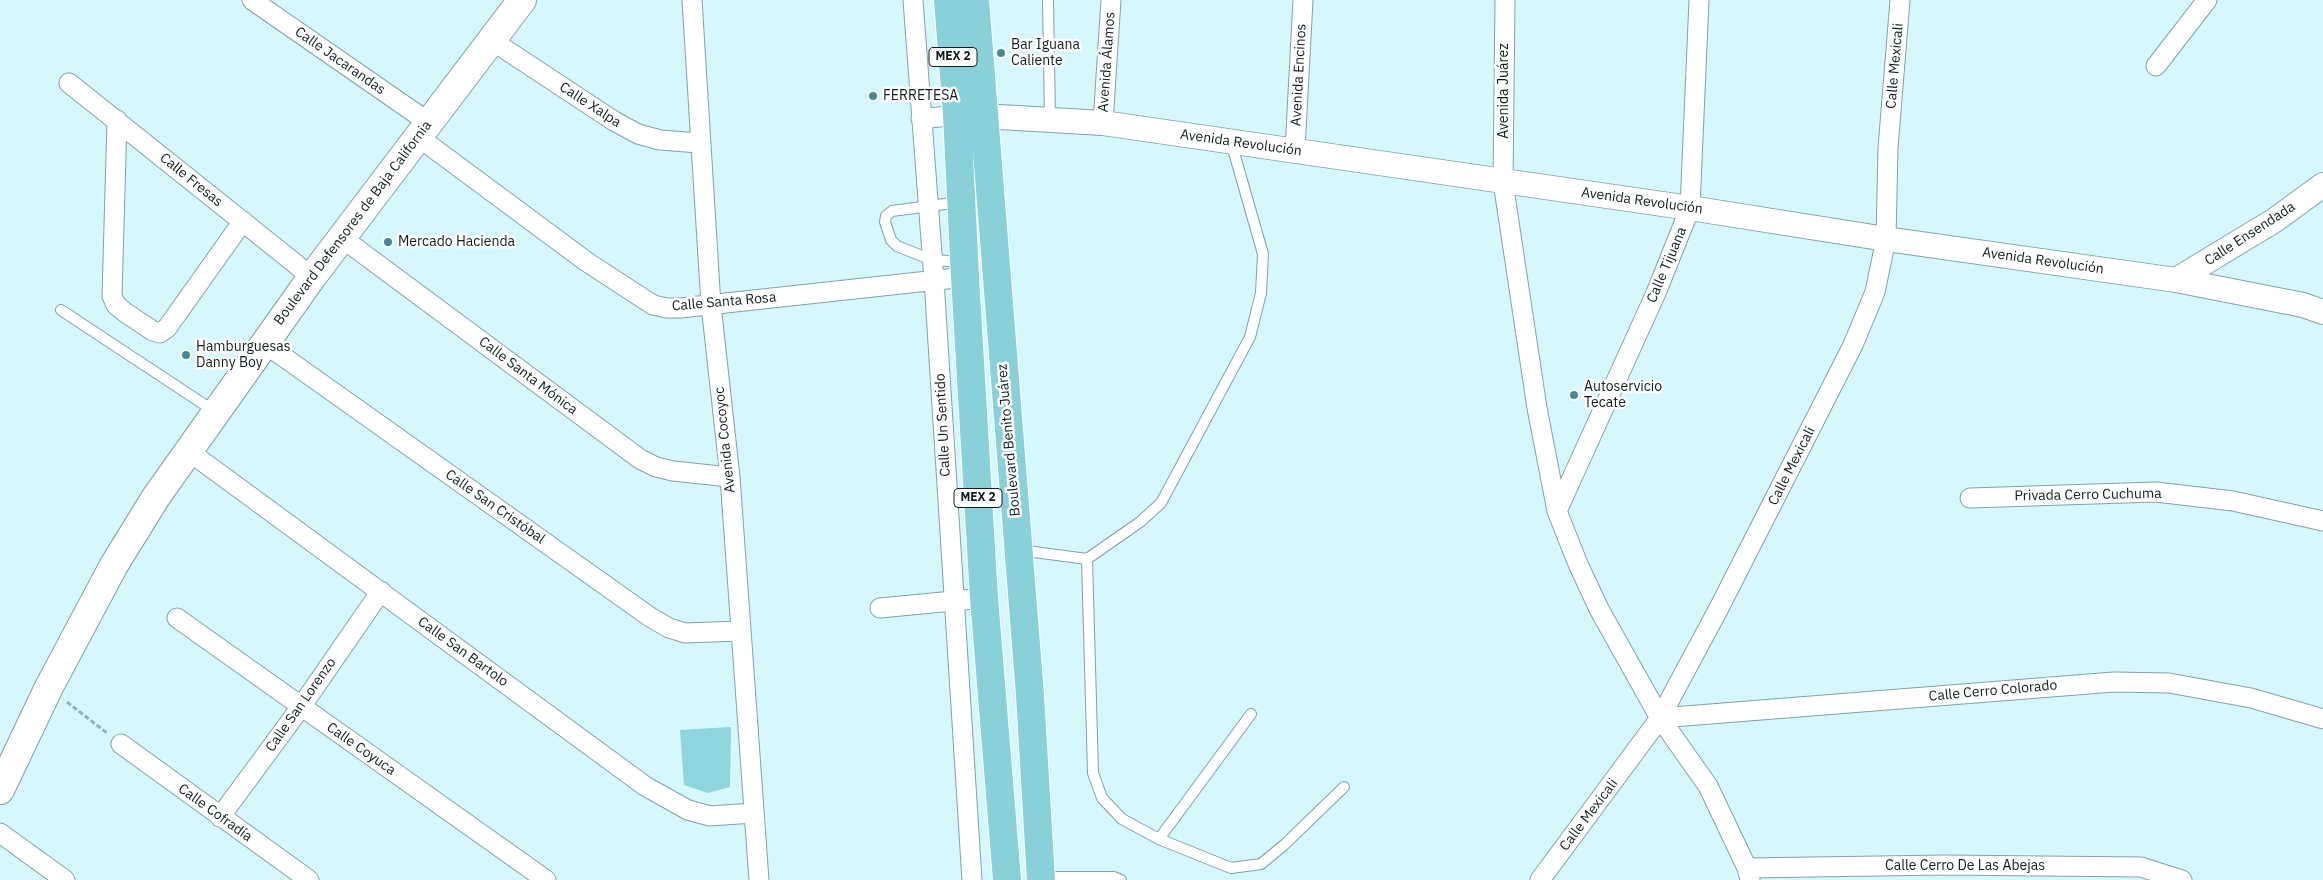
<!DOCTYPE html>
<html>
<head>
<meta charset="utf-8">
<style>
  body { margin:0 }
  canvas { display:block; background:#d5f8fd }
</style>
</head>
<body>
<canvas width="2323" height="880"></canvas>
<script>
const c = document.querySelector('canvas').getContext('2d');
c.lineJoin = 'round';
function fill(path, color) { c.fillStyle = color; c.fill(path, 'evenodd'); }
const shape = rows => new Path2D(rows.map(r => 'M' + r).join(''));
function strokePath(path, color, width, dash) { c.strokeStyle = color; c.lineWidth = width; c.lineCap = dash ? 'butt' : 'round'; c.setLineDash(dash || []); c.stroke(path); }
function write(font, color, halo, rows, align = 'center') {
  c.font = font + ' "IBM Plex Sans",sans-serif'; c.lineWidth = 5; c.setLineDash([]); c.textBaseline = 'middle'; c.strokeStyle = halo; c.fillStyle = color; for (const [text, x, y, turn = 0] of rows) {
    c.save(); c.translate(x, y); c.rotate((+turn || 0) * Math.PI / 180); c.textAlign = isNaN(turn) ? turn : align; if (halo) c.strokeText(text, 0, 0); c.fillText(text, 0, 0); c.restore();
  }
}
fill(shape([
  [731,727,730,787,708,793,684,785,680,730]
]), '#8ed5dd');
const service = shape([
  [1048,0,1050,119],
  [960,202,892,211,886,216,885,222,891,240,897,246,932,260,964,262],
  [61,310,214,411],
  [1019,550,1087,559,1140,522,1161,503,1250,337,1261,293,1263,254,1231,142],
  [1087,559,1093,773,1102,798,1122,819,1159,839,1231,868,1261,864,1284,845,1344,787],
  [1159,839,1251,714],
  [1043,877,1114,877,1121,880]
]);
const minor = shape([
  [252,0,428,122],
  [692,0,711,305,730,477,759,880],
  [913,0,934,280,972,880],
  [1505,0,1503,182,1537,408,1557,511,1578,564,1599,609,1660,718,1708,786,1747,868,1750,880],
  [491,40,614,121,638,134,660,140,699,143],
  [2156,66,2207,0],
  [69,83,312,277],
  [921,119,957,115],
  [117,120,112,296,116,305,126,313,153,331,160,333,167,328,243,221],
  [1103,123,1111,0],
  [417,136,587,262,653,305,667,308,680,308,965,277],
  [1295,150,1303,0],
  [342,238,640,459,656,467,673,471,730,477],
  [264,343,650,617,669,628,685,633,740,631],
  [187,450,645,786,688,810,710,816,753,813],
  [1970,498,2156,492,2233,501,2323,521],
  [1557,511,1656,293,1690,208,1699,0],
  [880,608,984,598],
  [177,618,546,880],
  [1660,718,2114,682,2169,683,2251,698,2323,719],
  [121,744,309,880],
  [220,817,301,707,381,591],
  [0,833,65,880],
  [1747,868,1945,865,2141,867,2182,880],
  [1540,880,1660,718,1719,608,1853,345,1875,292,1886,239,1888,148,1900,0]
]);
const tertiary = shape([
  [965,115,1103,123,1690,208,1886,239,2176,280,2303,305,2323,312],
  [2176,280,2275,220,2323,185]
]);
const secondary = shape([
  [0,790,49,687,114,565,156,497,312,277,522,0]
]);
const primary = shape([
  [948,0,957,115,965,277,984,598,1007,880],
  [975,0,1030,695,1041,880]
]);
strokePath(service, '#81a2a6', 12);
strokePath(minor, '#81a2a6', 21);
strokePath(tertiary, '#81a2a6', 26);
strokePath(secondary, '#81a2a6', 30);
strokePath(primary, '#fff', 30);
strokePath(shape([
  [67,702,107,733]
]), '#95b1b5', 3, [5, 2.5]);
strokePath(service, '#fff', 10);
strokePath(minor, '#fff', 19);
strokePath(tertiary, '#fff', 24);
strokePath(secondary, '#fff', 28);
strokePath(primary, '#89d1d9', 28);
for (const [x, y, r, color] of [
  [1001,53,5,"#438a93"],
  [873,96,5,"#438a93"],
  [388,242,5,"#438a93"],
  [186,355,5,"#438a93"],
  [1574,395,5,"#438a93"]
]) { const dot = new Path2D(); dot.arc(x, y, r, 0, 2 * Math.PI); c.fillStyle = color; c.fill(dot); strokePath(dot, '#fefefe', 2); }
for (const [x, y, w] of [
  [953,57,48],
  [978,498,48]
]) { const box = new Path2D(); box.roundRect(x - w / 2, y - 9.5, w, 19, 4); c.fillStyle = '#fefefe'; c.fill(box); strokePath(box, '#111e20', 1); }
write('bold 12px', '#111e20', null, [
  ["MEX 2",953,57],
  ["MEX 2",978,498]
]);
write('14px', '#111e20', '#fefefe', [
  ["Bar Iguana",1011,45],
  ["Caliente",1011,61],
  ["FERRETESA",883,96],
  ["Mercado Hacienda",398,242],
  ["Hamburguesas",196,347],
  ["Danny Boy",196,363],
  ["Autoservicio",1584,387],
  ["Tecate",1584,403]
], 'left');
write('14px', '#111e20', '#fefefe', [
  ["Calle Jacarandas",340,61,35],
  ["Avenida Álamos",1107,62,-86],
  ["Calle Mexicali",1895,66,-85],
  ["Avenida Encinos",1299,75,-87],
  ["Avenida Juárez",1504,91,-90],
  ["Calle Xalpa",590,105,33],
  ["Avenida Revolución",1241,143,8],
  ["Calle Fresas",191,180,39],
  ["Avenida Revolución",1642,201,8],
  ["Boulevard Defensores de Baja California",353,223,-53],
  ["Calle Ensendada",2250,234,-33],
  ["Avenida Revolución",2043,261,8],
  ["Calle Tijuana",1667,265,-67],
  ["Calle Santa Rosa",724,302,-5],
  ["Calle Santa Mónica",528,376,37],
  ["Calle Un Sentido",943,425,-93],
  ["Avenida Cocoyoc",725,440,-96],
  ["Boulevard Benito Juárez",1009,440,-95],
  ["Calle Mexicali",1792,466,-63],
  ["Privada Cerro Cuchuma",2088,495,-1],
  ["Calle San Cristóbal",495,507,35],
  ["Calle San Bartolo",463,652,36],
  ["Calle Cerro Colorado",1993,691,-5],
  ["Calle San Lorenzo",301,705,-55],
  ["Calle Coyuca",361,749,35],
  ["Calle Cofradía",215,813,36],
  ["Calle Mexicali",1589,815,-53],
  ["Calle Cerro De Las Abejas",1965,866]
]);
</script>
</body>
</html>
